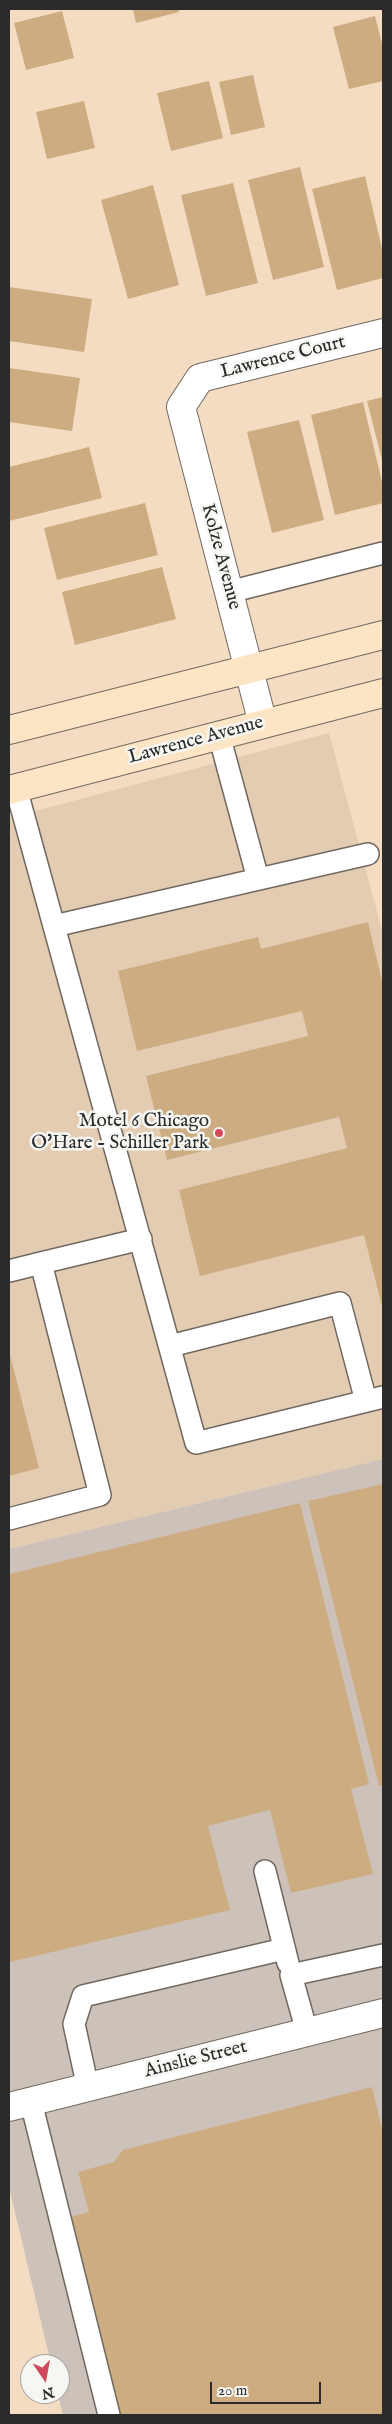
<!DOCTYPE html>
<html>
<head>
<meta charset="utf-8">
<style>
  body { margin:0 }
  #map { position:relative; width:392px; height:2424px; overflow:hidden; background:#f3dcc2; font-family:"IM FELL English",serif }
  canvas { display:block }
  .frame { position:absolute; inset:0; border:10px solid #2b2b2b; pointer-events:none }
  .north { position:absolute; left:20px; top:2354px; width:50px; height:50px; box-sizing:border-box; background:#f6f6f2; border:1px solid #a5a5a2; border-radius:50%; rotate:168deg; font-size:14px; font-weight:700; line-height:20px; text-align:center; color:#2b2b2b }
  .north::after { content:''; display:block; margin:auto; width:18px; height:22px; background:#d1495b; clip-path:polygon(50% 0,100% 100%,50% 72%,0 100%) }
  .scale { position:absolute; left:210px; top:2382px; width:111px; height:22px; box-sizing:border-box; border:2px solid #2b2b2b; border-top:0; padding-left:6px; font-size:15px; line-height:18px; white-space:nowrap; color:#2b2b2b; -webkit-text-stroke:4px #f6f6f2; paint-order:stroke }
</style>
</head>
<body>
<div id="map">
<canvas width="392" height="2424"></canvas>
<div class="frame"></div>
<div class="north">N</div>
<div class="scale">20 m</div>
</div>
<script>
const c = document.querySelector('canvas').getContext('2d');
c.lineJoin = 'round';
function fill(path, color) { c.fillStyle = color; c.fill(path, 'evenodd'); }
const shape = rows => new Path2D(rows.map(r => 'M' + r).join(''));
function strokePath(path, color, width, dash) { c.strokeStyle = color; c.lineWidth = width; c.lineCap = dash ? 'butt' : 'round'; c.setLineDash(dash || []); c.stroke(path); }
function write(font, color, halo, rows, align = 'center') {
  c.font = font + ' "IM FELL English",serif'; c.lineWidth = 5; c.setLineDash([]); c.textBaseline = 'middle'; c.strokeStyle = halo; c.fillStyle = color; for (const [text, x, y, turn = 0] of rows) {
    c.save(); c.translate(x, y); c.rotate((+turn || 0) * Math.PI / 180); c.textAlign = isNaN(turn) ? turn : align; if (halo) c.strokeText(text, 0, 0); c.fillText(text, 0, 0); c.restore();
  }
}
fill(shape([
  [329,733,383,934,383,1459,9,1549,9,818]
]), '#e3ccb2');
fill(shape([
  [383,1459,383,2415,63,2415,58,2394,60,2394,60,2364,51,2364,9,2187,9,1549]
]), '#cdc2b9');
fill(shape([
  [133,9,179,9,179,12,136,23],
  [62,11,74,58,26,70,14,23],
  [375,16,383,48,383,81,349,89,333,27],
  [253,75,265,127,231,135,219,82],
  [209,81,223,138,171,151,157,93],
  [84,101,95,148,47,159,36,112],
  [300,167,324,267,273,280,248,180],
  [365,176,383,253,383,278,337,290,312,189],
  [233,183,258,283,206,296,181,195],
  [153,185,179,285,128,299,101,200],
  [9,287,92,299,84,352,9,341],
  [9,368,80,378,72,431,9,422],
  [383,397,383,464,367,401],
  [363,402,383,486,383,503,335,515,311,415],
  [299,420,324,520,272,533,247,432],
  [89,447,102,498,9,521,9,467],
  [145,503,158,555,57,580,44,528],
  [162,567,176,619,75,645,62,592],
  [368,922,383,985,383,1310,364,1235,200,1276,179,1190,347,1148,339,1117,167,1160,146,1076,308,1036,302,1011,137,1051,118,971,258,937,261,949],
  [9,1351,39,1468,9,1476],
  [383,1484,383,1785,379,1786,308,1501],
  [300,1503,369,1784,351,1789,373,1874,291,1893,270,1810,208,1826,230,1910,10,1962,9,1574],
  [372,2087,383,2133,383,2415,118,2415,67,2218,89,2212,78,2172,114,2162,123,2150]
]), '#ceac82');
const service = shape([
  [229,592,383,553],
  [219,735,258,879],
  [16,788,196,1443,383,1397],
  [54,926,368,854],
  [41,1263,141,1239],
  [9,1271,41,1263,100,1495,9,1519],
  [170,1346,340,1303,366,1401],
  [265,1871,288,1963],
  [307,2032,291,1975,383,1955],
  [88,2088,74,2024,83,1996,284,1949],
  [31,2102,109,2415]
]);
const minor = shape([
  [263,724,181,407,200,378,383,333],
  [9,2107,383,2013]
]);
const secondary = shape([
  [9,730,383,635],
  [9,790,383,693]
]);
strokePath(service, '#716960', 24);
strokePath(minor, '#716960', 30);
strokePath(secondary, '#716960', 30);
strokePath(service, '#fff', 21);
strokePath(minor, '#fff', 28);
strokePath(secondary, '#fce5c4', 28);
for (const [x, y, r, color] of [
  [219,1133,5,"#d1495b"]
]) { const dot = new Path2D(); dot.arc(x, y, r, 0, 2 * Math.PI); c.fillStyle = color; c.fill(dot); strokePath(dot, '#f6f6f2', 2); }
write('19px', '#2b2b2b', '#f6f6f2', [
  ["Lawrence Court",283,358,-14],
  ["Kolze Avenue",220,557,75],
  ["Lawrence Avenue",196,741,-15],
  ["Ainslie Street",196,2060,-14]
]);
write('19px', '#2b2b2b', '#f6f6f2', [
  ["Motel 6 Chicago",209,1122],
  ["O'Hare - Schiller Park",209,1144]
], 'right');
</script>
</body>
</html>
